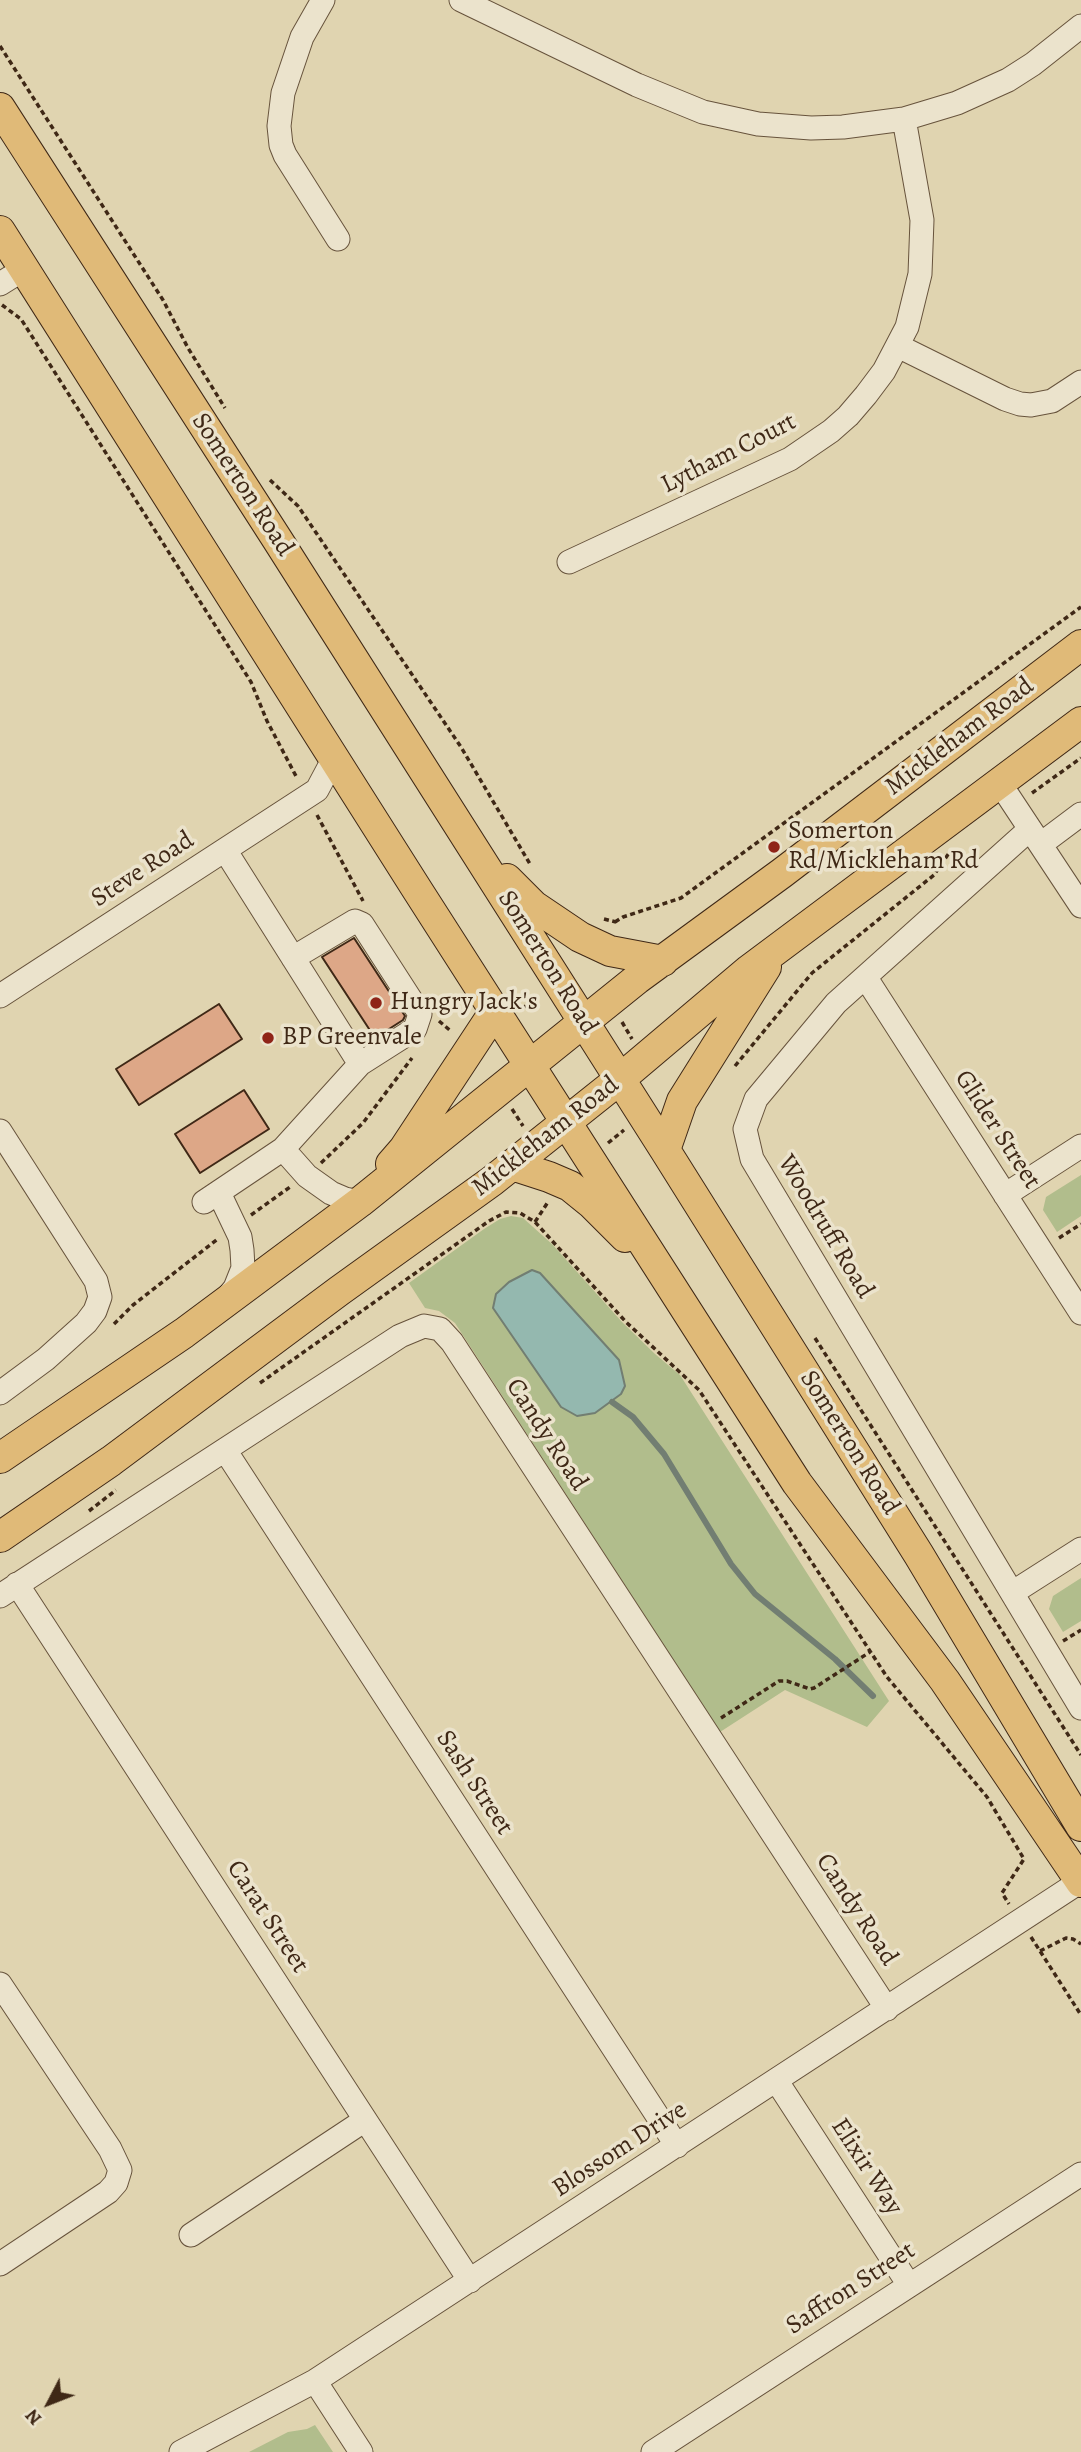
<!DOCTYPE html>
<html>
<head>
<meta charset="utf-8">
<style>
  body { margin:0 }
  #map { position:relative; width:1081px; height:2452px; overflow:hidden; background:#e0d4b0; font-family:Alegreya,serif }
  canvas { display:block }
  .north { position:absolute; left:14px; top:2368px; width:70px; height:70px; -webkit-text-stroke:5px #ebe3cc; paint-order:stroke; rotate:228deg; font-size:19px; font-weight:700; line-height:28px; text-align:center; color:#3f2816 }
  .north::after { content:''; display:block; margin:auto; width:24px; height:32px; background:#3f2816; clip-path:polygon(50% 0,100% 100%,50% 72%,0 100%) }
</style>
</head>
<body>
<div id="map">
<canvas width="1081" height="2452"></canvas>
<div class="north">N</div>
</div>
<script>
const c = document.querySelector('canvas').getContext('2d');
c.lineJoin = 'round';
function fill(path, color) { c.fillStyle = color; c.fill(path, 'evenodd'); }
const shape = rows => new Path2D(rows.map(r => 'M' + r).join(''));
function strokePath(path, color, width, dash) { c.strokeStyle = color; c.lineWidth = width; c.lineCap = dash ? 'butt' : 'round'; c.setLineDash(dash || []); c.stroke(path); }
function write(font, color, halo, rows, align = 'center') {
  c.font = font + ' Alegreya,serif'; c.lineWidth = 7; c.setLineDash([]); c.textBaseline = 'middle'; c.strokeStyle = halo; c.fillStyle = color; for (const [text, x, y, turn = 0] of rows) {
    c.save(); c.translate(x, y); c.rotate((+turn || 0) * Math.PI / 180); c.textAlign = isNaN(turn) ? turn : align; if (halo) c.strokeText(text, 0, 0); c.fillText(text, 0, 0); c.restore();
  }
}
fill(shape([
  [1081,1175,1081,1216,1057,1232,1043,1210,1046,1197],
  [511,1216,523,1218,552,1244,622,1322,655,1354,680,1375,889,1701,867,1727,785,1690,720,1732,455,1323,439,1311,425,1308,409,1283,484,1229,500,1219],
  [1081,1578,1081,1621,1063,1632,1049,1609,1053,1596],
  [315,2425,333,2452,249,2452,288,2432,307,2429]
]), '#b1bd8c');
const water = shape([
  [532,1270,540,1273,619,1360,625,1386,621,1394,595,1413,577,1416,561,1407,493,1308,496,1294,509,1282,532,1270]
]);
fill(water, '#94b8af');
strokePath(water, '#727e72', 2);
strokePath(shape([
  [612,1402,633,1417,664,1454,731,1564,755,1594,835,1659,873,1696]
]), '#727e72', 6);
const building = shape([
  [354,938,405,1016,403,1020,375,1038,322,957,354,938],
  [219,1004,242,1039,139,1105,116,1069,219,1004],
  [244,1090,269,1129,200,1173,175,1134,244,1090]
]);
fill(building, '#dda787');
strokePath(building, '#3f2816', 2);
const minor = shape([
  [323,0,302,37,283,93,279,126,281,145,285,155,338,239],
  [461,0,637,85,703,112,758,124,811,128,843,127,904,119,957,103,1008,80,1033,64,1081,26],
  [0,284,24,269],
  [898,346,1005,399,1020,404,1031,405,1052,401,1081,382],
  [569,562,790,459,831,431,848,416,866,395,884,371,907,327,920,274,922,220,904,119],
  [999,782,1081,906],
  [1030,829,836,1003,756,1099,745,1129,752,1159,1081,1708],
  [1041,844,1081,814],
  [293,958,355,921,362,924,420,1014,415,1029,360,1064],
  [866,978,1081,1313],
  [0,996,317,790,334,758],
  [0,1131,96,1281,100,1297,95,1311,86,1323,46,1359,0,1393],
  [283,1149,307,1176,331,1193,345,1199,360,1202],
  [219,1193,240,1237,242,1250,243,1268,235,1288,226,1299],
  [1005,1195,1081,1146],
  [204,1202,283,1149,360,1064,225,850],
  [225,1450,677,2146],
  [17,1584,470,2281],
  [1012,1593,1081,1549],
  [0,1596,400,1336,424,1326,440,1329,452,1342,887,2009],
  [0,1984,110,2149,120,2170,116,2183,108,2192,0,2264],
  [776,2080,909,2285],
  [191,2235,365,2120],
  [315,2381,361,2452],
  [181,2452,315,2381,1081,1881],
  [653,2452,1081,2174]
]);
const major = shape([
  [0,108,277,539,665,1150,919,1555,1081,1826],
  [0,231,418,891,797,1483,945,1681,1081,1882],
  [507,879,534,906,580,937,610,951,663,961],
  [665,1150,682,1101,766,967],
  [391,1164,404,1149,495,1011],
  [512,1165,549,1177,570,1186,591,1203,625,1237],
  [0,1458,184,1333,360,1202,637,979,782,873,1081,645],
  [0,1537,111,1461,339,1291,492,1181,620,1079,749,970,1081,722]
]);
strokePath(minor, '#67533c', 25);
strokePath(major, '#3f2816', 32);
strokePath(shape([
  [0,46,163,300,188,348,225,408],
  [2,305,21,319,251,682,267,721,297,778],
  [270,480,298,506,461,747,530,864],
  [1032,793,1081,758],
  [317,815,363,901],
  [604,919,616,922],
  [615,922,623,917,681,898,1081,607],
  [522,1009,537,996],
  [439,1021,452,1032],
  [622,1022,632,1039],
  [735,1066,812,973,934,875,949,853],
  [512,1109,523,1126],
  [608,1143,624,1130],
  [321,1163,363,1123,412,1058],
  [251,1215,290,1187],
  [535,1222,548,1202],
  [1059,1238,1081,1224],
  [114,1324,133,1305,219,1238],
  [815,1338,1081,1755],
  [260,1383,489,1221,506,1212,520,1213,535,1222,626,1322,699,1390,887,1677,987,1797,1024,1859,1002,1893,1009,1904],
  [89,1511,116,1490],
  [1063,1641,1081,1630],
  [721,1718,779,1681,787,1681,810,1689,814,1688,870,1652],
  [1031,1937,1081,2015],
  [1040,1951,1066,1938,1073,1939,1081,1944]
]), '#3f2816', 3.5, [5, 3.5]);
strokePath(minor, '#ebe3cc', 23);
strokePath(major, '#e0ba78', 30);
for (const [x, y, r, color] of [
  [774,847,7,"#8f2418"],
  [376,1003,7,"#8f2418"],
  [268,1038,7,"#8f2418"]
]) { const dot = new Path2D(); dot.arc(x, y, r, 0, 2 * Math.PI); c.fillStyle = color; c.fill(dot); strokePath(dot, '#ebe3cc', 2.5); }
write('26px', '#3f2816', '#ebe3cc', [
  ["Lytham Court",729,454,-27],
  ["Somerton Road",242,485,57],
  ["Mickleham Road",960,737,-37],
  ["Steve Road",143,870,-33],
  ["Somerton Road",547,963,58],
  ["Glider Street",997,1130,57],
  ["Mickleham Road",546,1137,-38],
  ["Woodruff Road",825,1227,59],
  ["Candy Road",546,1435,57],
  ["Somerton Road",849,1443,58],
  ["Sash Street",474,1783,57],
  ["Candy Road",856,1910,57],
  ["Carat Street",267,1917,57],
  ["Blossom Drive",620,2150,-33],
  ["Elixir Way",866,2167,57],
  ["Saffron Street",851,2289,-33]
]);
write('26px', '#3f2816', '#ebe3cc', [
  ["Somerton",788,832],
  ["Rd/Mickleham Rd",788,862],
  ["Hungry Jack's",390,1003],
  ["BP Greenvale",282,1038]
], 'left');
</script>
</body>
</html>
